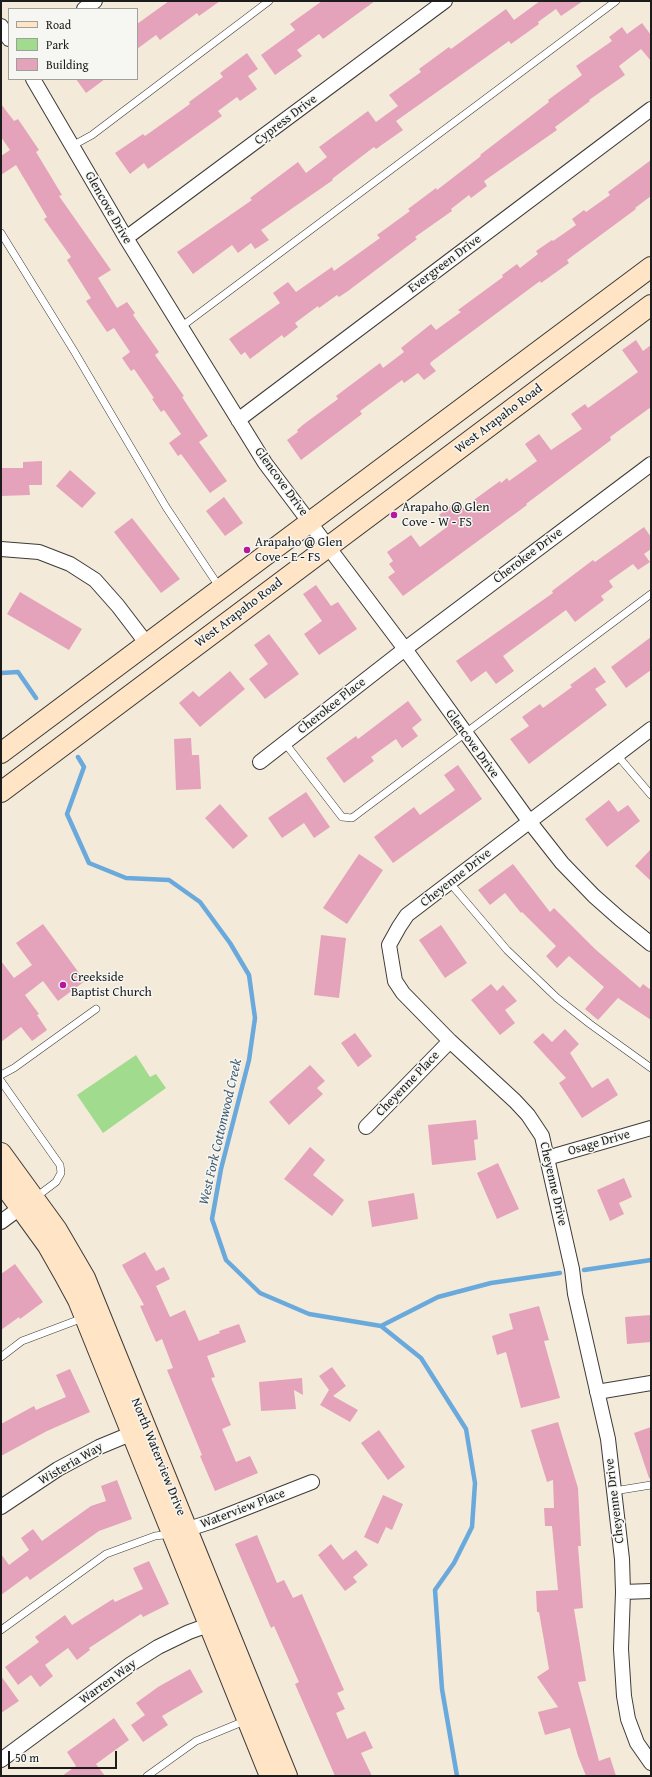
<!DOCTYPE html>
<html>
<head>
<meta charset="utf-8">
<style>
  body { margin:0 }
  #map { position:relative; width:652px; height:1777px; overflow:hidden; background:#f4ead9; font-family:"Gentium Book Plus",serif }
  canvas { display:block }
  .frame { position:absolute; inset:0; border:2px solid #1c1c1c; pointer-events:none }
  .legend { position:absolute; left:8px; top:8px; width:130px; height:72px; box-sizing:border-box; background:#f6f6f2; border:1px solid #9f9f9c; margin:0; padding:5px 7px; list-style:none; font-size:12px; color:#1c1c1c }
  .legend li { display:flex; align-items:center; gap:8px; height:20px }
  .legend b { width:20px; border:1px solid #9f9f9c }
  .scale { position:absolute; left:8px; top:1751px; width:109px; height:18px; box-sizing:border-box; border:2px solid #1c1c1c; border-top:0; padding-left:5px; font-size:12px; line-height:14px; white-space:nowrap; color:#1c1c1c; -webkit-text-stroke:3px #f6f6f2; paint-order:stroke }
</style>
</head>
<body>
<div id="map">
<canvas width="652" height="1777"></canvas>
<div class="frame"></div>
<ul class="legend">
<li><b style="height:5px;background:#ffe4c6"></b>Road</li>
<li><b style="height:11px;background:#a0db8e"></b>Park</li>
<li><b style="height:11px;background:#e4a3ba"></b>Building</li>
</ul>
<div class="scale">50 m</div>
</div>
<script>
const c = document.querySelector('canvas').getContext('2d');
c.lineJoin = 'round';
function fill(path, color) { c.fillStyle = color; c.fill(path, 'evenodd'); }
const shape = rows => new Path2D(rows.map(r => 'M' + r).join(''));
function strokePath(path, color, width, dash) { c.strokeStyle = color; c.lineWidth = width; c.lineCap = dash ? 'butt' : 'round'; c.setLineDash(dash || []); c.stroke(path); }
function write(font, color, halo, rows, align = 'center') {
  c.font = font + ' "Gentium Book Plus",serif'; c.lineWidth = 3; c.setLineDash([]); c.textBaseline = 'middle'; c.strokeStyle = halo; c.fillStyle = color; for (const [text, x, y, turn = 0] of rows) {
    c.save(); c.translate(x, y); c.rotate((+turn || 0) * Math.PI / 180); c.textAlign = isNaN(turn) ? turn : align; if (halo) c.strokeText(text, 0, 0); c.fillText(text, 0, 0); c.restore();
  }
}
fill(shape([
  [136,1055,150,1077,156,1074,166,1088,103,1133,77,1095]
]), '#a0db8e');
strokePath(shape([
  [1,673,18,672,36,698],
  [78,757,84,767,67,814,89,863,126,878,169,880,200,902,230,943,249,975,255,1018,249,1060,221,1169,212,1219,226,1260,260,1293,309,1314,381,1326,421,1358,466,1429,475,1483,472,1527,454,1563,435,1590,442,1689,457,1776],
  [584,1270,651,1260],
  [381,1326,438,1297,491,1283,560,1273]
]), '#6aa9dc', 4.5);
fill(shape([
  [169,1,220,1,199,16,197,13,160,40,156,35,137,49,137,24],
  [322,1,375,1,323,39,319,34,297,50,302,56,275,75,261,55,295,30,290,24],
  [540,1,583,1,561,16,556,9,538,22,539,24,511,44,509,41,396,121,403,130,376,149,374,147,332,179,333,180,261,230,269,240,255,249,251,243,238,253,232,245,193,274,177,252,252,200,250,198,298,162,306,173,327,157,319,147,368,111,376,122,398,106,389,95,421,72,419,69,449,47,451,49,506,9,514,20],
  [642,23,651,35,651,61,641,49,619,66,625,75,589,100,590,101,555,127,557,130,484,181,487,186,471,198,469,195,451,209,452,211,415,237,417,239,348,291,339,297,337,295,319,308,318,306,295,323,298,327,284,338,282,335,250,359,245,352,241,355,229,339,280,303,273,293,288,282,296,292,332,267,334,271,380,238,377,235,410,211,408,209,436,188,437,190,481,156,480,155,549,102,548,100,582,75,576,66,612,41,609,37,622,27,627,34],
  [247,53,258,69,248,76,257,89,240,101,237,97,218,111,222,116,148,169,144,163,130,174,115,153,143,134,145,136,190,104,189,102,223,77,220,73],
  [76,79,105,79,86,93],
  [1,104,14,121,18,119,39,150,36,152,62,195,59,196,111,270,98,278,117,308,127,302,135,313,133,315,159,352,155,355,184,396,182,397,208,436,199,442,227,481,210,493,181,454,178,456,169,443,181,434,164,410,161,412,152,399,154,398,134,369,131,371,122,358,130,352,114,328,107,332,86,301,91,298,67,260,71,257,44,219,47,217,16,165,1,175,1,156,10,150,1,137],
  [651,160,651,196,635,208,636,209,567,260,569,263,541,283,540,281,431,362,430,364,436,371,424,380,418,373,404,383,402,380,360,411,362,414,301,460,287,440,298,432,297,430,304,424,338,399,336,396,380,363,383,368,404,352,401,348,431,324,436,330,461,312,458,310,503,277,502,275,517,264,520,268,538,254,536,251,552,240,553,241,576,225,572,219,584,210,586,212,610,195,608,192],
  [636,340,643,351,651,345,651,407,610,437,611,440,526,504,527,505,403,596,388,577,395,572,389,564,393,561,387,552,411,535,420,547,447,527,439,515,454,503,460,510,500,481,501,483,507,478,509,481,537,461,525,444,539,434,551,450,582,429,571,414,585,404,588,408,638,372,622,350],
  [42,461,42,485,29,485,30,495,1,496,1,468,23,468,23,462],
  [70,470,96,493,82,508,56,486],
  [224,497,243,523,225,536,206,511],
  [132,518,180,579,161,593,114,532],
  [644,527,651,537,651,549,644,554,650,562,638,570,633,564,609,581,613,587,601,596,604,600,575,622,566,610,503,656,514,671,496,684,486,671,471,682,456,661,553,593,552,591,593,560,595,562],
  [316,585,331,606,338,602,357,629,319,655,304,634,322,621,303,594],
  [20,592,82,629,69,650,7,614],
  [269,634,299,674,265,699,249,679,268,664,254,645],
  [651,637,651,670,626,688,611,667],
  [595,667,606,682,595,689,607,705,529,764,510,739,529,726,522,717,540,704,543,708,572,687,570,685],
  [230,671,245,689,200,727,179,703,193,691,199,697],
  [408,701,422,720,412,728,418,736,402,748,396,739,371,757,374,761,344,783,326,758,356,736,358,739],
  [191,738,192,755,199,755,201,789,176,790,174,739],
  [458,765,482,799,393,863,374,837,414,807,420,815,455,790,444,775],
  [306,792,330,827,314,838,304,823,282,838,268,818],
  [609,800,618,812,628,805,640,821,607,847,585,819],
  [220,804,248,836,233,849,205,818],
  [651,849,651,881,635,866],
  [359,854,383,870,347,924,323,908],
  [513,864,550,912,554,908,595,949,640,988,643,984,651,990,651,1020,618,998,598,1020,585,1009,604,987,569,956,557,968,546,956,556,946,522,912,521,913,505,893,490,905,478,890],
  [43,924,85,981,58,1001,43,981,25,995,39,1014,37,1015,47,1030,32,1041,21,1027,1,1042,1,961,14,978,32,965,16,943],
  [441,925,467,963,445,978,419,940],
  [321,935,346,938,339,998,314,995],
  [491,984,497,991,503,985,517,1001,505,1010,515,1023,500,1035,471,1000],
  [565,1029,579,1044,570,1053,592,1088,608,1078,618,1095,582,1118,559,1083,566,1078,533,1042,543,1033,552,1042],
  [355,1033,372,1056,358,1067,341,1043],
  [310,1065,325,1081,317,1088,323,1094,289,1125,269,1102],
  [476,1120,478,1139,474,1140,476,1160,432,1165,428,1125],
  [310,1147,325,1160,313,1175,344,1200,332,1216,284,1179],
  [498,1163,519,1209,497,1219,477,1173],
  [624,1178,632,1197,619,1203,624,1214,610,1221,597,1190],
  [414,1193,418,1219,372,1227,368,1201],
  [145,1252,156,1271,164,1267,170,1279,156,1286,170,1317,185,1310,199,1341,220,1333,219,1331,239,1324,246,1342,207,1356,215,1377,211,1378,231,1425,222,1429,236,1462,250,1456,258,1473,215,1491,200,1456,202,1455,167,1370,173,1368,162,1339,156,1342,140,1306,144,1305,122,1265],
  [15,1264,43,1302,20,1319,19,1317,1,1330,1,1274],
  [539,1306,549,1340,544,1341,560,1398,521,1408,506,1352,497,1355,492,1336,513,1329,509,1314],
  [651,1315,651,1342,627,1344,625,1317],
  [332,1367,346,1386,333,1396,358,1410,350,1422,320,1405,329,1390,319,1376],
  [70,1369,90,1412,47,1431,1,1456,1,1424,34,1406,36,1410,66,1397,56,1375],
  [302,1378,303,1395,294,1390,296,1409,261,1411,259,1382],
  [558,1422,578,1488,581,1546,578,1546,583,1608,574,1609,586,1681,578,1682,599,1761,610,1757,616,1776,586,1776,578,1756,570,1728,545,1735,538,1712,558,1707,537,1677,549,1669,539,1612,537,1612,536,1591,558,1590,552,1526,545,1526,544,1508,554,1508,553,1480,547,1482,531,1430],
  [651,1427,651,1478,649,1478,634,1433],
  [379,1430,405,1467,388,1480,361,1443],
  [117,1480,132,1519,99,1531,30,1580,27,1576,1,1595,1,1554,9,1565,29,1550,21,1538,33,1529,42,1541,91,1506,106,1501,101,1486],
  [383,1495,403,1504,392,1530,386,1527,378,1544,364,1537],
  [257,1535,277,1583,284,1580,293,1598,302,1594,344,1690,337,1693,345,1709,336,1713,347,1739,365,1731,373,1748,361,1753,372,1776,335,1776,295,1684,299,1682,274,1626,271,1628,235,1544],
  [331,1544,343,1560,356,1550,368,1565,353,1577,357,1582,345,1591,318,1555],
  [149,1561,169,1604,143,1617,141,1614,89,1648,90,1650,77,1660,68,1648,45,1665,53,1676,40,1687,31,1675,18,1685,5,1667,39,1642,35,1637,65,1615,72,1625,113,1599,115,1602,143,1589,133,1568],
  [190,1669,203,1692,162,1716,168,1725,143,1742,131,1725,145,1715,136,1703,158,1687],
  [1,1676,19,1701,1,1713],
  [114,1718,129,1740,96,1764,105,1776,62,1776,76,1766,67,1752]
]), '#e4a3ba');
const lane = shape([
  [72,146,92,135,269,1],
  [1,233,74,351,166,507,220,588],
  [181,327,616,1],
  [285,743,342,817,352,818,651,594],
  [617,755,651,795],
  [450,883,507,950,557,998,590,1024,651,1068],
  [1,1075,14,1068,96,1009],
  [1,1081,60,1165,61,1173,56,1182,36,1197],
  [1,1357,22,1341,83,1318],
  [614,1491,651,1485],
  [1,1630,106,1554,155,1536,171,1534],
  [147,1776,196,1741,247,1720]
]);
const street = shape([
  [84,9,95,1],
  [1,26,9,39],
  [33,79,126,238,265,463,405,649,529,821,562,863,594,896,620,919,651,944],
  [126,238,445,1],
  [238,420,651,109],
  [1,549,39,552,70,564,95,580,118,606,147,644],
  [651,729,407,915,399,927,389,945,395,981,403,993,450,1041,515,1101,528,1115,542,1136,572,1269,575,1294,608,1439,622,1559,623,1592,621,1649,624,1696,628,1719,637,1743,651,1763],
  [260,762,405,649,651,464],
  [366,1127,450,1041],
  [547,1158,651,1128],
  [1,1222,28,1202],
  [597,1392,651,1383],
  [1,1507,58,1469,99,1447,140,1430],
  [179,1532,210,1522,312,1482],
  [623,1592,651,1591],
  [1,1760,131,1664,158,1647,189,1632,217,1622]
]);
const secondary = shape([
  [1,753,651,267],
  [1,792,651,305],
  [1,1153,57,1230,85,1278,287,1776],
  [1,1181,48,1246,65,1276,78,1300,270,1776]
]);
strokePath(lane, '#3c3b38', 8);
strokePath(street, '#3c3b38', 16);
strokePath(secondary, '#3c3b38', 22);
strokePath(lane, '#fff', 7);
strokePath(street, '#fff', 14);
strokePath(secondary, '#ffe4c6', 20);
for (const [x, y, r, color] of [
  [394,515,4,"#b5179e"],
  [247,550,4,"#b5179e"],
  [63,985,4,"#b5179e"]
]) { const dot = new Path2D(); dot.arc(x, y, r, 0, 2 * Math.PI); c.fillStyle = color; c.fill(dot); strokePath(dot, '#f6f6f2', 1.5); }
write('13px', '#1c1c1c', '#f6f6f2', [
  ["Cypress Drive",286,120,-37],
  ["Glencove Drive",108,208,60],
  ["Evergreen Drive",445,264,-37],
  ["West Arapaho Road",499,419,-37],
  ["Glencove Drive",281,482,54],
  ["Cherokee Drive",528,556,-37],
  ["West Arapaho Road",239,613,-37],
  ["Cherokee Place",332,706,-38],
  ["Glencove Drive",472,744,54],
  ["Cheyenne Drive",456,878,-38],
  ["Cheyenne Place",408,1084,-46],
  ["Osage Drive",599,1143,-16],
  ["Cheyenne Drive",553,1184,77],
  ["North Waterview Drive",158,1457,68],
  ["Wisteria Way",71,1464,-30],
  ["Cheyenne Drive",615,1501,-97],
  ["Waterview Place",243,1509,-21],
  ["Warren Way",108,1682,-36]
]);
write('13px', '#1c1c1c', '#f6f6f2', [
  ["Arapaho @ Glen",402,508],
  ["Cove - W - FS",402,523],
  ["Arapaho @ Glen",255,543],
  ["Cove - E - FS",255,558],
  ["Creekside",71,978],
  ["Baptist Church",71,993]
], 'left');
write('italic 14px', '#3f5b72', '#f6f6f2', [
  ["West Fork Cottonwood Creek",221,1132,-77]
]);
</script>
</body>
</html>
